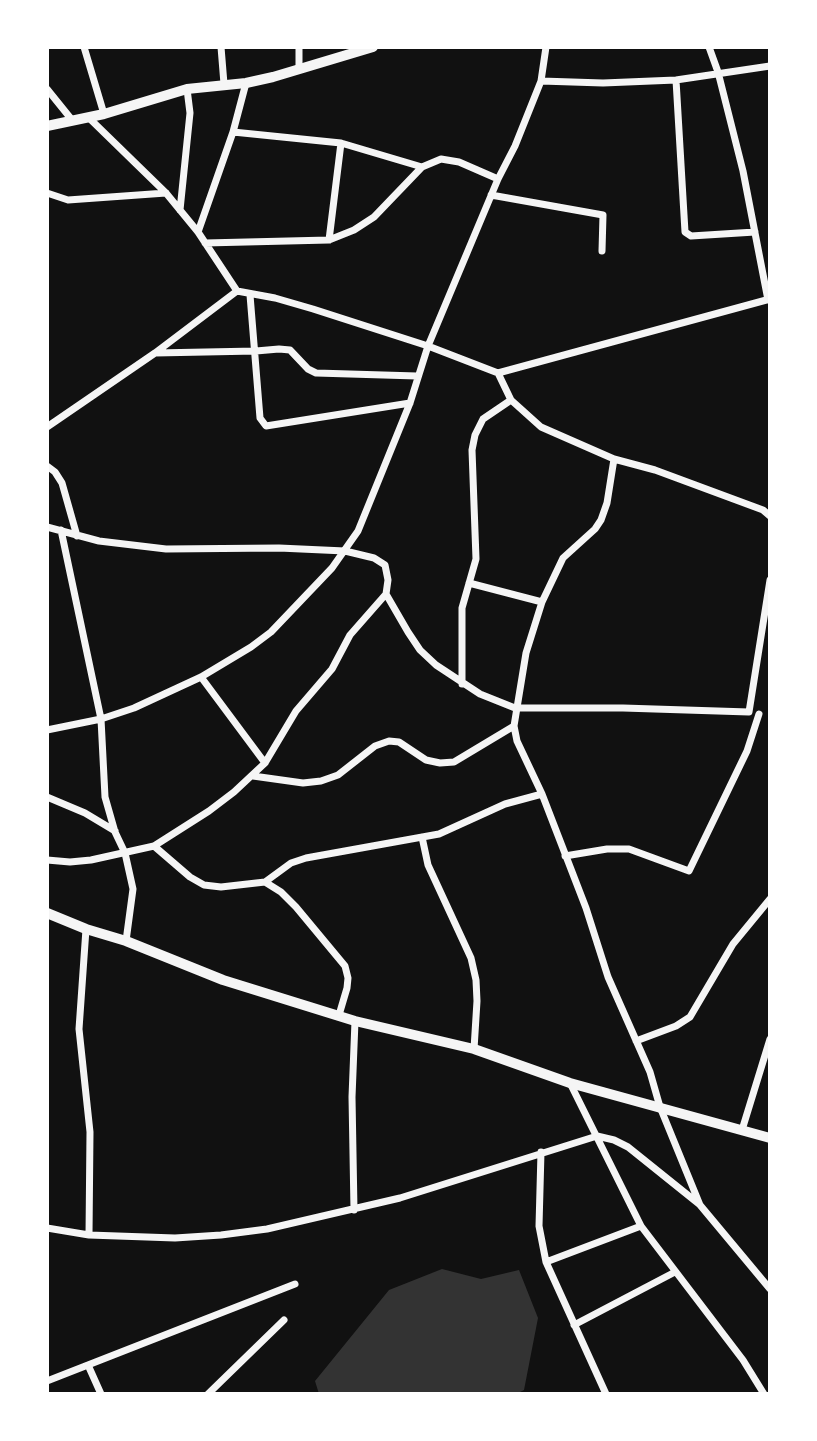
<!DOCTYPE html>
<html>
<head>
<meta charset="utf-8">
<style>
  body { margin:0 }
  #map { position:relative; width:817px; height:1441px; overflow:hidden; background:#111; font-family:"Titillium Web",sans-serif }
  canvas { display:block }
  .frame { position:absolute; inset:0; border:49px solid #fff; pointer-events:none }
</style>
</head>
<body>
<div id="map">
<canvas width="817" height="1441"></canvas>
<div class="frame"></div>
</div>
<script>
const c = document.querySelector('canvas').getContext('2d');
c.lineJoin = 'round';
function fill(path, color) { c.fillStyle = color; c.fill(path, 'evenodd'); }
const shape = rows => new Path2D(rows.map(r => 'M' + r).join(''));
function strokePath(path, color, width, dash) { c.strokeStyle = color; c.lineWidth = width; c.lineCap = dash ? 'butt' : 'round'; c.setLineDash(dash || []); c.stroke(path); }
fill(shape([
  [442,1269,481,1279,519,1270,538,1318,524,1390,516,1394,319,1394,315,1381,389,1290]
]), '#333');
strokePath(shape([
  [84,47,104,114],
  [221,47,224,84],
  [709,47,718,72,743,171,768,300],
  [299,69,299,47],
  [676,80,685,232,691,236,755,232],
  [541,81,603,83,676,80,770,66],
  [47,89,72,120],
  [88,117,166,193,198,232,237,291,275,298,313,309,428,346,498,373,770,299],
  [233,132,341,143,422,167],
  [47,193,68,200,166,193],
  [491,195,603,215,602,251],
  [180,210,190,113,187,89],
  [198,232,233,132,246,83],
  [329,240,341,143],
  [205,243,329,240,354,230,374,217,422,167,441,159,459,162,498,179],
  [250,295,260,418,266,426,410,403],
  [155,353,256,351,279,349,290,350,308,369,316,373,417,376],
  [498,373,511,400,541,427,614,459,607,503,601,520,595,529,563,558,542,602,526,653,514,726,517,741,542,794,586,908,608,977,650,1072,660,1107,700,1205,770,1289],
  [47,427,155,353,237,291],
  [614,459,655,470,763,510,770,516],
  [47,466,55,472,62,483,77,536],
  [47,527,99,541,166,549,279,548,345,551,374,558,385,565,388,580,386,594,350,635,332,669,296,711,265,763,234,792,209,811,154,846,91,860,70,862,47,860],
  [61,530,101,719,105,797,115,832,125,853,133,889,126,941],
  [469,583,542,602],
  [386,594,408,632,420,650,436,665,480,694,515,708,623,708,749,712,770,580],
  [201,677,265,763],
  [462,684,462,608,476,559,472,450,475,435,483,419,511,400],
  [47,730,101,719,134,708,201,677,251,647,271,632,332,568,358,531,410,403,428,346,498,179,515,146,541,81,546,47],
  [253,776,303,783,321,781,338,775,375,746,389,741,399,742,426,760,440,763,454,762,514,726],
  [47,797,85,813,115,831],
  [422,837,428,865,471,958,476,980,477,1001,474,1049],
  [154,846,190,877,204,885,221,887,265,882,281,892,296,907,345,966,348,978,347,988,339,1015],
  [565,856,607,849,629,849,689,871,747,751,759,714],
  [265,882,291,863,306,858,439,834,505,804,542,794],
  [86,929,79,1029,90,1132,89,1235],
  [636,1041,676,1026,690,1017,733,944,770,899],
  [570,1083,641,1226,743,1360,764,1394],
  [742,1130,770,1039],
  [541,1152,539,1226,546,1262,606,1394],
  [354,1210,352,1097,355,1021],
  [47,1228,89,1235,175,1238,221,1235,267,1229,400,1198,597,1136,614,1140,628,1147,699,1204],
  [546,1262,641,1226],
  [574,1325,675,1272],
  [88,1365,101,1394],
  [47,1381,295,1284],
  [208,1394,284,1320]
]), '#f5f5f5', 7);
strokePath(shape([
  [47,126,104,114,187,89,246,83,273,77,373,47],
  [47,913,86,929,126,941,223,980,355,1021,474,1049,570,1083,770,1138]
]), '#f5f5f5', 10);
</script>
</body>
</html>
